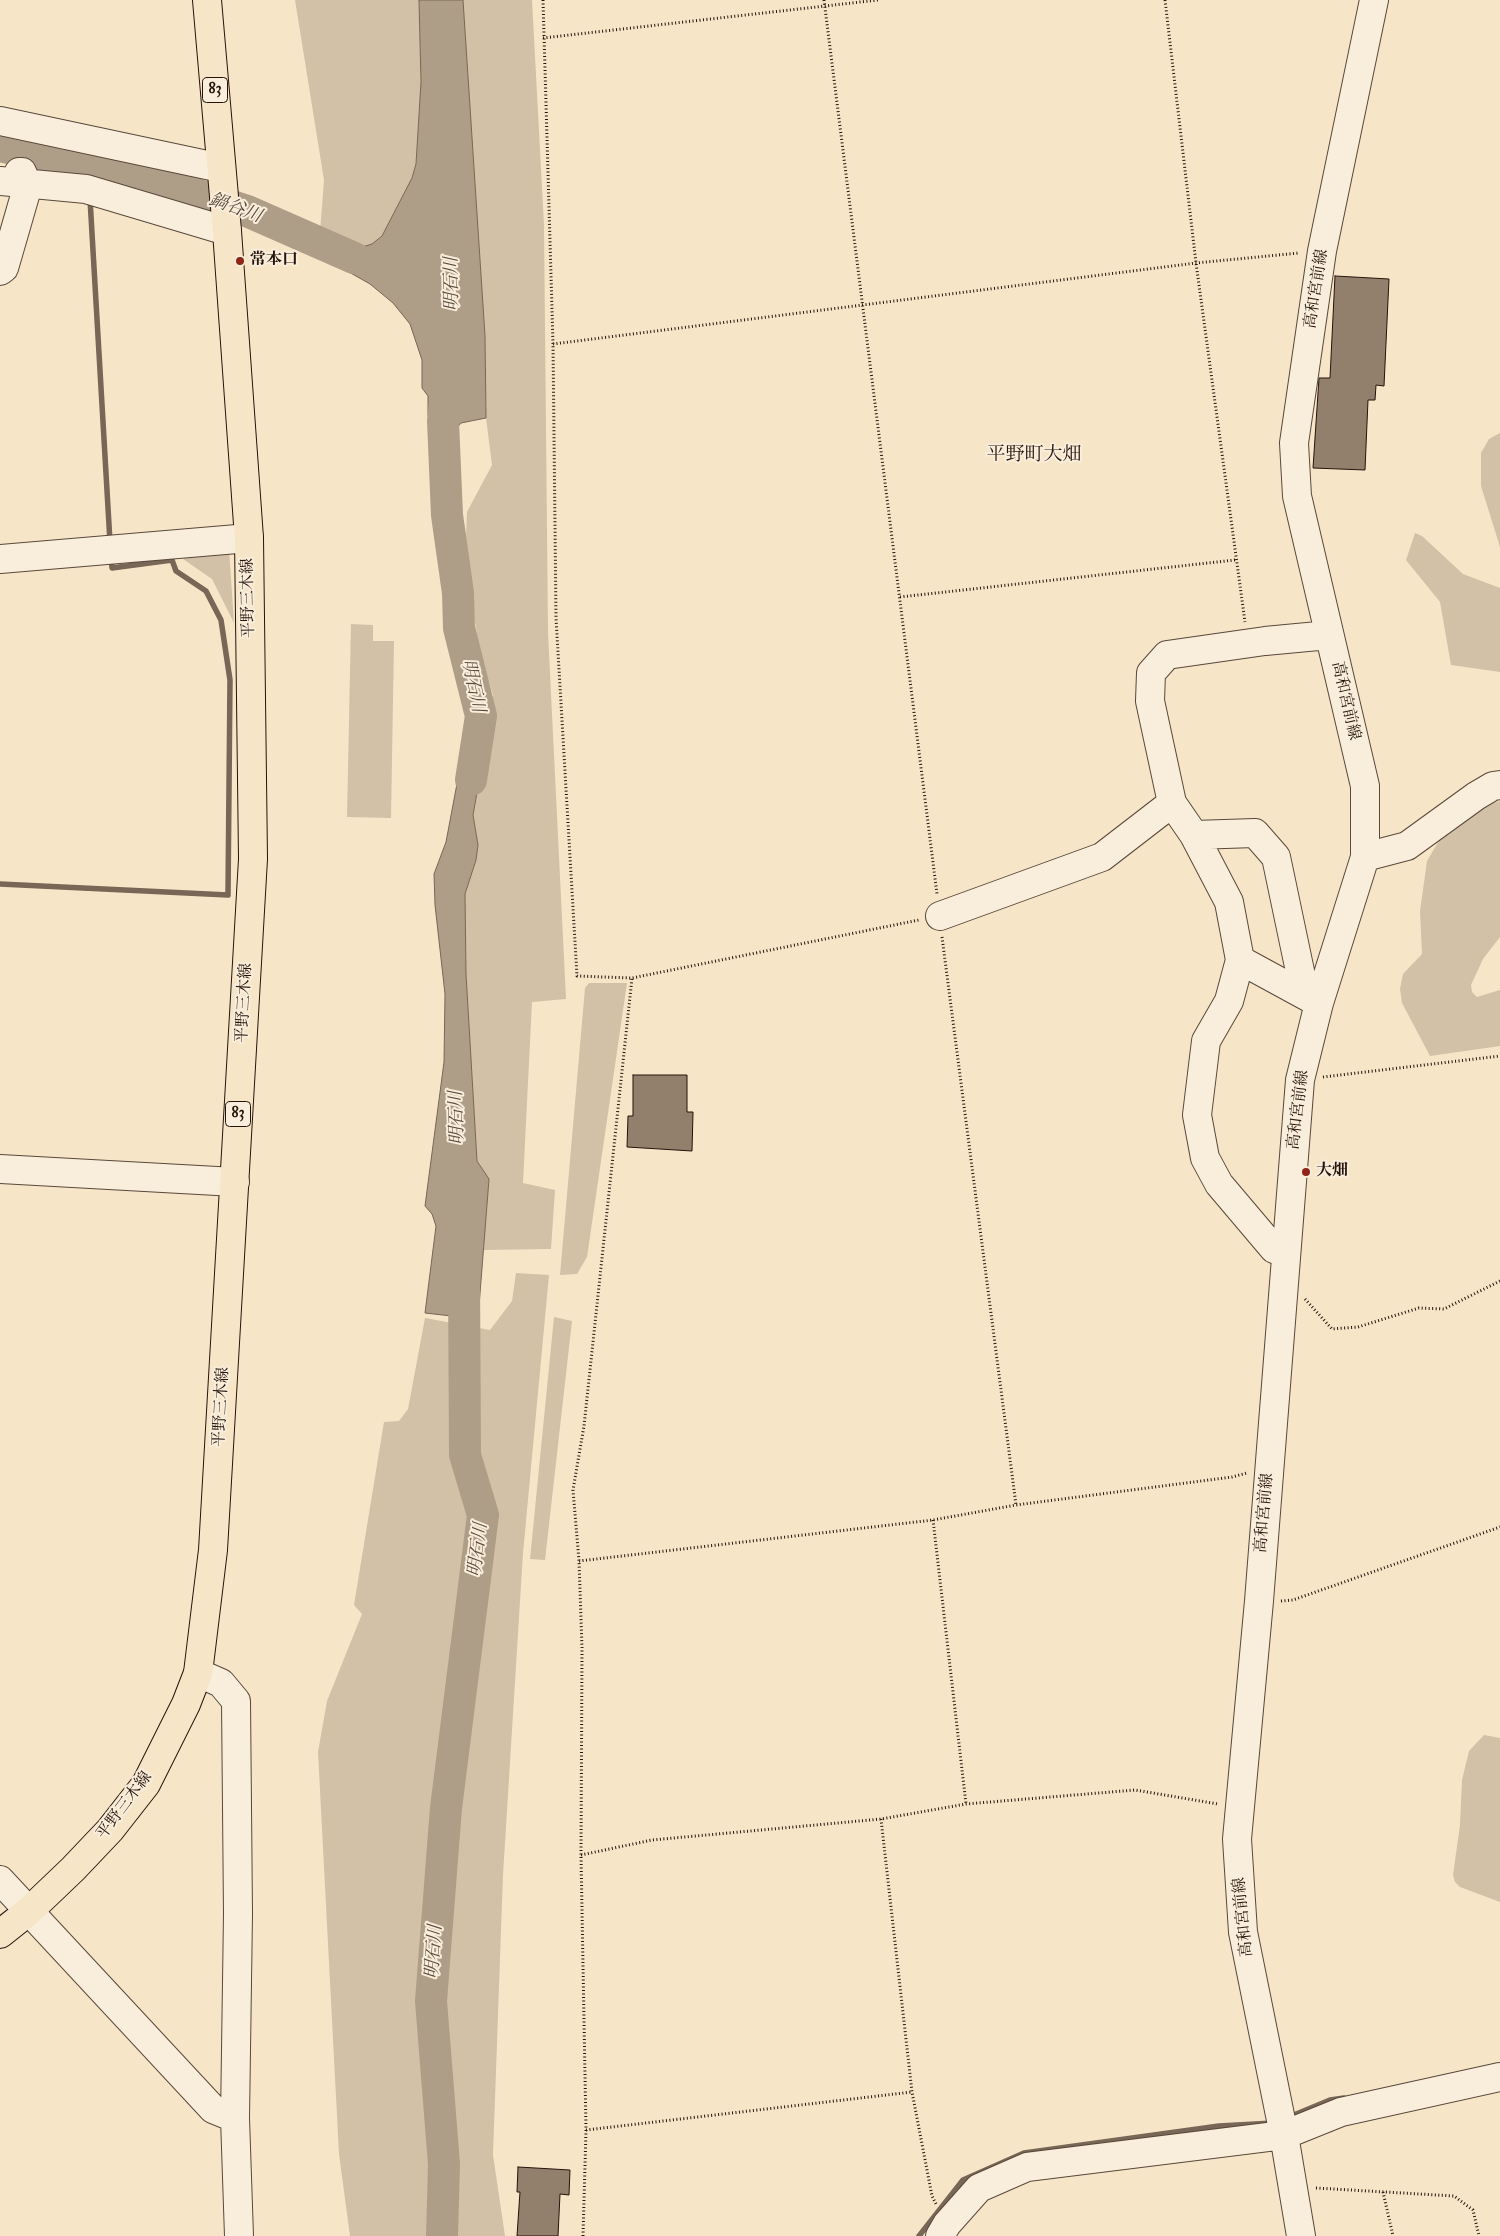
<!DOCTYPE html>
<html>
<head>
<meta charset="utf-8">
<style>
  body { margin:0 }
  canvas { display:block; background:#f6e5c7 }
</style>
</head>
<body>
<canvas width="1500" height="2236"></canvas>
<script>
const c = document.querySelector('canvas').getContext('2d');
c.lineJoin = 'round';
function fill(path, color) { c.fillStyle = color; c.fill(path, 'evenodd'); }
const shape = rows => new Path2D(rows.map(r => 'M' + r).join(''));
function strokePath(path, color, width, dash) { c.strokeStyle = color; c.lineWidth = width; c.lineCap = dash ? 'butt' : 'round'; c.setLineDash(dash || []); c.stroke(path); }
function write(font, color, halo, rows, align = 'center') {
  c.font = font + ' "IM FELL Double Pica","Noto Serif JP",serif'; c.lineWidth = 4; c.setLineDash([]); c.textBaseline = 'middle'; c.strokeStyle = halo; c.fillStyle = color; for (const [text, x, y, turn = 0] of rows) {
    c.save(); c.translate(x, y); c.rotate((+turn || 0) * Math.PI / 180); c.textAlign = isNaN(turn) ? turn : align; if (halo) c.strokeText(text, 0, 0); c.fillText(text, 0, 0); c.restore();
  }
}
fill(shape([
  [295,0,419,0,421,82,416,164,412,178,382,236,372,244,359,248,320,232,324,180],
  [463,0,532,0,544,225,548,633,566,999,532,1002,523,1183,555,1190,551,1249,483,1250,489,1179,477,1161,466,974,465,894,476,860,478,845,473,815,481,770,482,737,493,695,480,653,465,560,467,512,492,465,486,418,485,336],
  [1500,433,1500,547,1481,486,1481,453,1489,439],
  [1415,533,1422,536,1463,574,1500,588,1500,672,1451,665,1440,602,1406,560],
  [229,549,234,623,212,579,183,559,195,551],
  [351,624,373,625,373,641,394,641,391,818,347,817],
  [1500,801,1500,937,1483,959,1471,985,1472,992,1477,997,1500,990,1500,1046,1430,1056,1402,1003,1400,989,1403,974,1422,954,1420,911,1427,861,1440,839,1461,819,1493,803],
  [589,983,627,983,587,1257,577,1274,560,1275,585,988],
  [516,1273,549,1275,523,1553,503,1875,493,2155,505,2236,350,2236,339,2154,318,1752,327,1701,362,1614,354,1605,384,1422,399,1421,408,1409,425,1318,490,1330,512,1301],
  [554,1317,572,1321,545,1560,530,1559],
  [1484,1735,1500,1738,1500,1902,1460,1887,1455,1882,1453,1875,1460,1825,1462,1780,1469,1751]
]), '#d2c1a7');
const water = shape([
  [419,0,463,0,485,336,486,418,461,423,449,437,437,441,432,438,428,414,428,396,422,388,422,360,410,324,393,303,370,284,310,250,320,232,359,248,372,244,382,236,412,178,416,164,421,82,419,0],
  [466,736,482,737,481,770,473,815,478,845,476,860,465,894,466,974,477,1161,489,1179,478,1319,425,1313,436,1226,432,1214,425,1206,444,1062,445,994,435,905,434,874,446,842,466,736]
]);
fill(water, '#af9e87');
strokePath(water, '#786656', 1);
strokePath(shape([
  [88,167,89,182],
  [90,199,110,542],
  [0,884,228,895,230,680,221,620,206,591,176,571,172,560,112,568,111,556],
  [1289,2117,1330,2100,1344,2098],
  [919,2236,963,2180,1024,2153,1219,2126,1273,2123]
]), '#786656', 5.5);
strokePath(shape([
  [0,146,159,182,247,211,354,258],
  [446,393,443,421,447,515,458,593,459,628,481,716,471,780],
  [442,2236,444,2164,431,2001,446,1808,483,1515,465,1455,464,1273]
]), '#af9e87', 32);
const building = shape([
  [1335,276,1389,279,1384,386,1376,385,1375,400,1368,400,1365,470,1313,468,1319,378,1330,378,1335,276],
  [633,1075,687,1075,687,1112,693,1112,692,1151,627,1147,628,1116,633,1116,633,1075],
  [518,2167,570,2170,569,2195,560,2194,558,2236,517,2236,520,2192,517,2192,518,2167]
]);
fill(building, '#92806d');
strokePath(building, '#25130c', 1);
const minor = shape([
  [0,121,221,168],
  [0,181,86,189,227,231],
  [0,271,4,268,28,185,22,172,19,172],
  [0,559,249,538],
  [1172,803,1194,835,1229,902,1240,960,1319,1003],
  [1194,835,1255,833,1276,857,1305,995],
  [1365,857,1407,846,1476,796,1493,786,1500,785],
  [940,916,1102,857,1172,803,1150,701,1151,673,1167,655,1265,641,1329,635],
  [1240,960,1229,1001,1206,1041,1197,1115,1205,1158,1219,1184,1274,1249,1286,1253],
  [0,1169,235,1182],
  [198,1673,221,1683,236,1701,238,1914,235,2118,239,2236],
  [0,1880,213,2109,235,2118],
  [940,2236,947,2224,979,2188,1027,2167,1284,2135,1341,2112,1500,2077],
  [1301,2236,1284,2135,1243,1932,1237,1839,1259,1601,1300,1080,1319,1003,1365,857,1365,786,1297,496,1294,443,1322,251,1374,0]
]);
const major = shape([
  [0,1934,29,1911,73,1869,110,1830,146,1784,186,1704,198,1673,213,1550,253,859,249,538,227,231,207,0]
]);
strokePath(minor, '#59483b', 30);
strokePath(major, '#25130c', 30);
strokePath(shape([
  [543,0,553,344,556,618,577,976,632,978,919,920],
  [824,0,937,894],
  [1165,0,1196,263,1245,622],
  [543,38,878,0],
  [553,344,1196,263,1299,253],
  [900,597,1235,560],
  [942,937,1016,1505],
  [1323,1077,1500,1056],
  [1305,1299,1332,1329,1358,1327,1419,1308,1444,1309,1500,1281],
  [933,1520,966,1804],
  [579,1561,933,1520,1016,1505,1232,1477,1247,1473],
  [1281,1601,1293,1600,1500,1527],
  [881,1819,912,2092,932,2196,936,2204],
  [581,1855,652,1840,881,1819,966,1804,1135,1790,1218,1804],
  [586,2130,912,2092],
  [1316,2188,1454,2196,1473,2210,1479,2236],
  [1383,2192,1393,2236],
  [583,2236,586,2130,581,1855,582,1648,579,1561,573,1490,584,1426,632,978]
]), '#25130c', 3, [1, 2.5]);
strokePath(minor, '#f9eedb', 28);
strokePath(major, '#f6e5c7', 28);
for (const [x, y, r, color] of [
  [240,261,5,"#8f2418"],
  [1306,1172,5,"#8f2418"]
]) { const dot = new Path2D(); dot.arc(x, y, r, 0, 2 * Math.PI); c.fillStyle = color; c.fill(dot); strokePath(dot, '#f9eedb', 2); }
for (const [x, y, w] of [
  [215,90,25],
  [238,1114,25]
]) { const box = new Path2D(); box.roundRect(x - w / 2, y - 12.5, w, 25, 4); c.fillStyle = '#f9eedb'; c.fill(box); strokePath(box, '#25130c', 1); }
write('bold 15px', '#25130c', null, [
  ["83",215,90],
  ["83",238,1114]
]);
write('bold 16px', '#25130c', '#f9eedb', [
  ["常本口",250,261],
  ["大畑",1316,1172]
], 'left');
write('16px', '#25130c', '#f9eedb', [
  ["高和宮前線",1317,289,-81],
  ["平野三木線",249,598,-91],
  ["高和宮前線",1345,701,77],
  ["平野三木線",245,1003,-87],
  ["高和宮前線",1299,1110,-83],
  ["平野三木線",222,1407,-87],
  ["高和宮前線",1265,1513,-85],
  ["平野三木線",125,1806,-53],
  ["高和宮前線",1244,1917,-96]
]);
write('italic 18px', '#5c4b3d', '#f9eedb', [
  ["鍋谷川",235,209,20],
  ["明石川",453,284,-91],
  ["明石川",472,686,78],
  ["明石川",458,1118,-92],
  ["明石川",479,1550,-83],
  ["明石川",435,1952,-86]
]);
write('19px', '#25130c', '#f9eedb', [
  ["平野町大畑",1034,456]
]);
</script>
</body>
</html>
